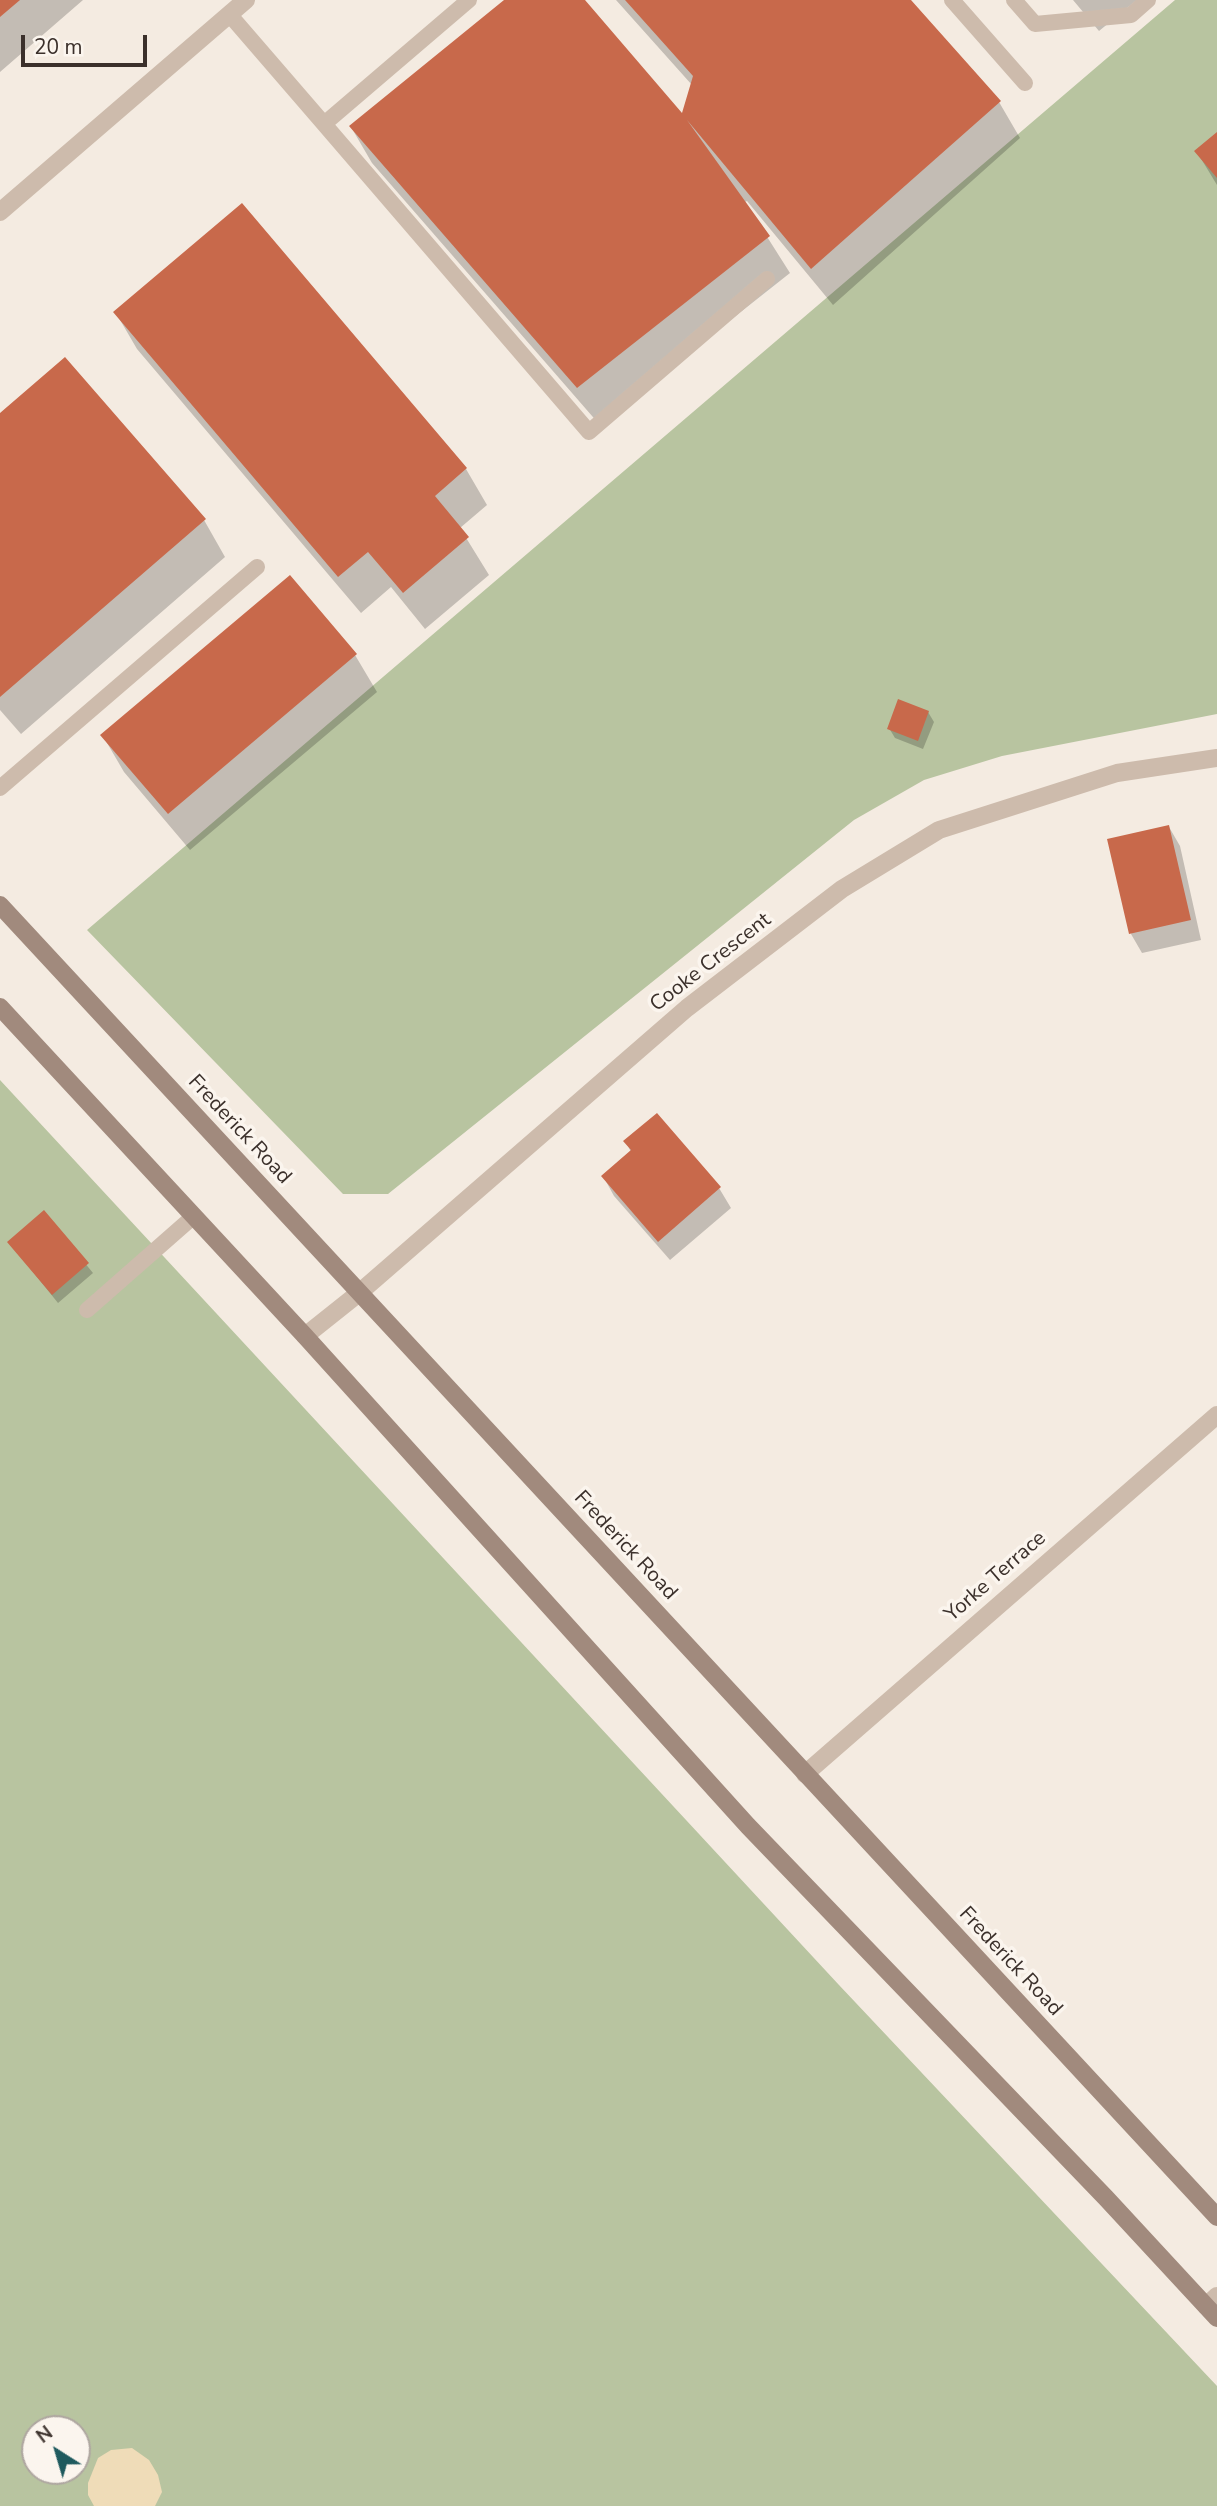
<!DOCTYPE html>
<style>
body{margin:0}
#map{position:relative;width:1217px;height:2506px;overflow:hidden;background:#f4ebe1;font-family:"Nunito Sans",sans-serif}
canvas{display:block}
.north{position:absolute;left:21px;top:2415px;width:70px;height:70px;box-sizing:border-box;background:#fbf5ee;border:2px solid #aea6a0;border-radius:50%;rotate:323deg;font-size:19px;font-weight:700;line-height:28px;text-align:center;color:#3b302b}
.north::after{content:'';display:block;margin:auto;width:24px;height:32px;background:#1f5a5e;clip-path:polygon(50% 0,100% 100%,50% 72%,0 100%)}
.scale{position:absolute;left:21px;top:35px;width:126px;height:32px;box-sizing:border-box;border:4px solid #3b302b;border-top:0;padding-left:9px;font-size:21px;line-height:24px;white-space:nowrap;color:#3b302b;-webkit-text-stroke:5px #fbf5ee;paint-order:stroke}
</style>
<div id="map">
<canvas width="1217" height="2506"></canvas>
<div class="north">N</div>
<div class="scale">20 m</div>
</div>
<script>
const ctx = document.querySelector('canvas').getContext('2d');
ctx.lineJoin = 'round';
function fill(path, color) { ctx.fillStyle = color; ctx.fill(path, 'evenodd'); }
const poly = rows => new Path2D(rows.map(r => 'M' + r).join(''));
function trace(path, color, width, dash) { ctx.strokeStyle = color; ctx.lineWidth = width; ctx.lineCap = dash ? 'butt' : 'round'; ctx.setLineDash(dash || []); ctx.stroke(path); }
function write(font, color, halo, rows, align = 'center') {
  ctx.font = font + ' "Nunito Sans",sans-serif'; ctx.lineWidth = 7; ctx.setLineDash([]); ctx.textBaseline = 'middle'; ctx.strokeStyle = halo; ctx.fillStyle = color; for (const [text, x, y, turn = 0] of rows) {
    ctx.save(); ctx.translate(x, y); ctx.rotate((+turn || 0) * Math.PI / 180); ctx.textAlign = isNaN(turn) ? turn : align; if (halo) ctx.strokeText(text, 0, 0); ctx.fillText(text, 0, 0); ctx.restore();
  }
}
fill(poly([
 [1175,0,1217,0,1217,714,1002,756,924,780,854,820,388,1194,343,1194,87,930],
 [0,1080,839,1985,1217,2386,1217,2506,0,2506],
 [35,2429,77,2429,77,2471,35,2471]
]), '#b8c4a0');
fill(poly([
 [132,2448,149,2460,158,2475,162,2492,155,2506,94,2506,88,2495,88,2483,98,2458,111,2450]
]), '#efdcb8');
fill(poly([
 [0,0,83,0,0,72],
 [507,0,583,0,682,117,692,85,616,0,908,0,999,102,1020,138,833,305,747,201,745,202,790,273,599,424,372,163,351,127],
 [1073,0,1137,0,1099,31],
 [1217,135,1217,185,1197,152],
 [116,313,466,469,487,505,460,528,489,575,425,629,391,587,361,613,137,349],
 [0,415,204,520,225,557,21,734,0,710],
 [290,577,355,655,377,692,190,850,124,772,103,736],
 [928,712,934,722,923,749,895,738,889,728],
 [1169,827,1180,846,1201,940,1142,953,1131,934],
 [626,1142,719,1188,731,1208,670,1260,614,1196,603,1176,631,1152],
 [44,1213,93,1273,58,1303,9,1242]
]), '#0003');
fill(poly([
 [0,0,20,0,0,17],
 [504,0,585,0,682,113,693,76,625,0,911,0,1001,101,811,269,687,120,770,236,577,388,349,126],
 [1217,132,1217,178,1194,151],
 [242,203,467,468,435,496,469,537,403,593,368,552,338,577,113,312],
 [65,357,206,519,0,697,0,413],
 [290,575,357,654,168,814,100,735],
 [898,699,929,711,918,741,887,729],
 [1169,825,1191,920,1129,934,1107,839],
 [657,1113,721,1187,658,1242,601,1176,631,1150,623,1141],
 [44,1210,89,1263,52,1295,7,1242]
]), '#c8694b');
trace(poly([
 [952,0,1025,83],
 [1014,0,1035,24,1131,15,1148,0],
 [229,14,324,124,469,0],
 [324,124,589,432,767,279],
 [0,788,257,567],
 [87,1310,194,1216]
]), '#cdbbac', 16);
trace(poly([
 [0,212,246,0],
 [305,1336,359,1293,687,1008,842,889,939,830,1117,773,1217,758],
 [805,1774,1217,1415],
 [1206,2306,1217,2296]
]), '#cdbbac', 18);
trace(poly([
 [0,905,1217,2217],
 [0,1007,305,1336,748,1826,1106,2198,1217,2318]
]), '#a18a7d', 18);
write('21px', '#3b302b', '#fbf5ee', [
 ["Cooke Crescent",711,963,-38],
 ["Frederick Road",239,1130,47],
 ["Frederick Road",625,1546,47],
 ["Yorke Terrace",996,1577,-41],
 ["Frederick Road",1010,1962,47]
]);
</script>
